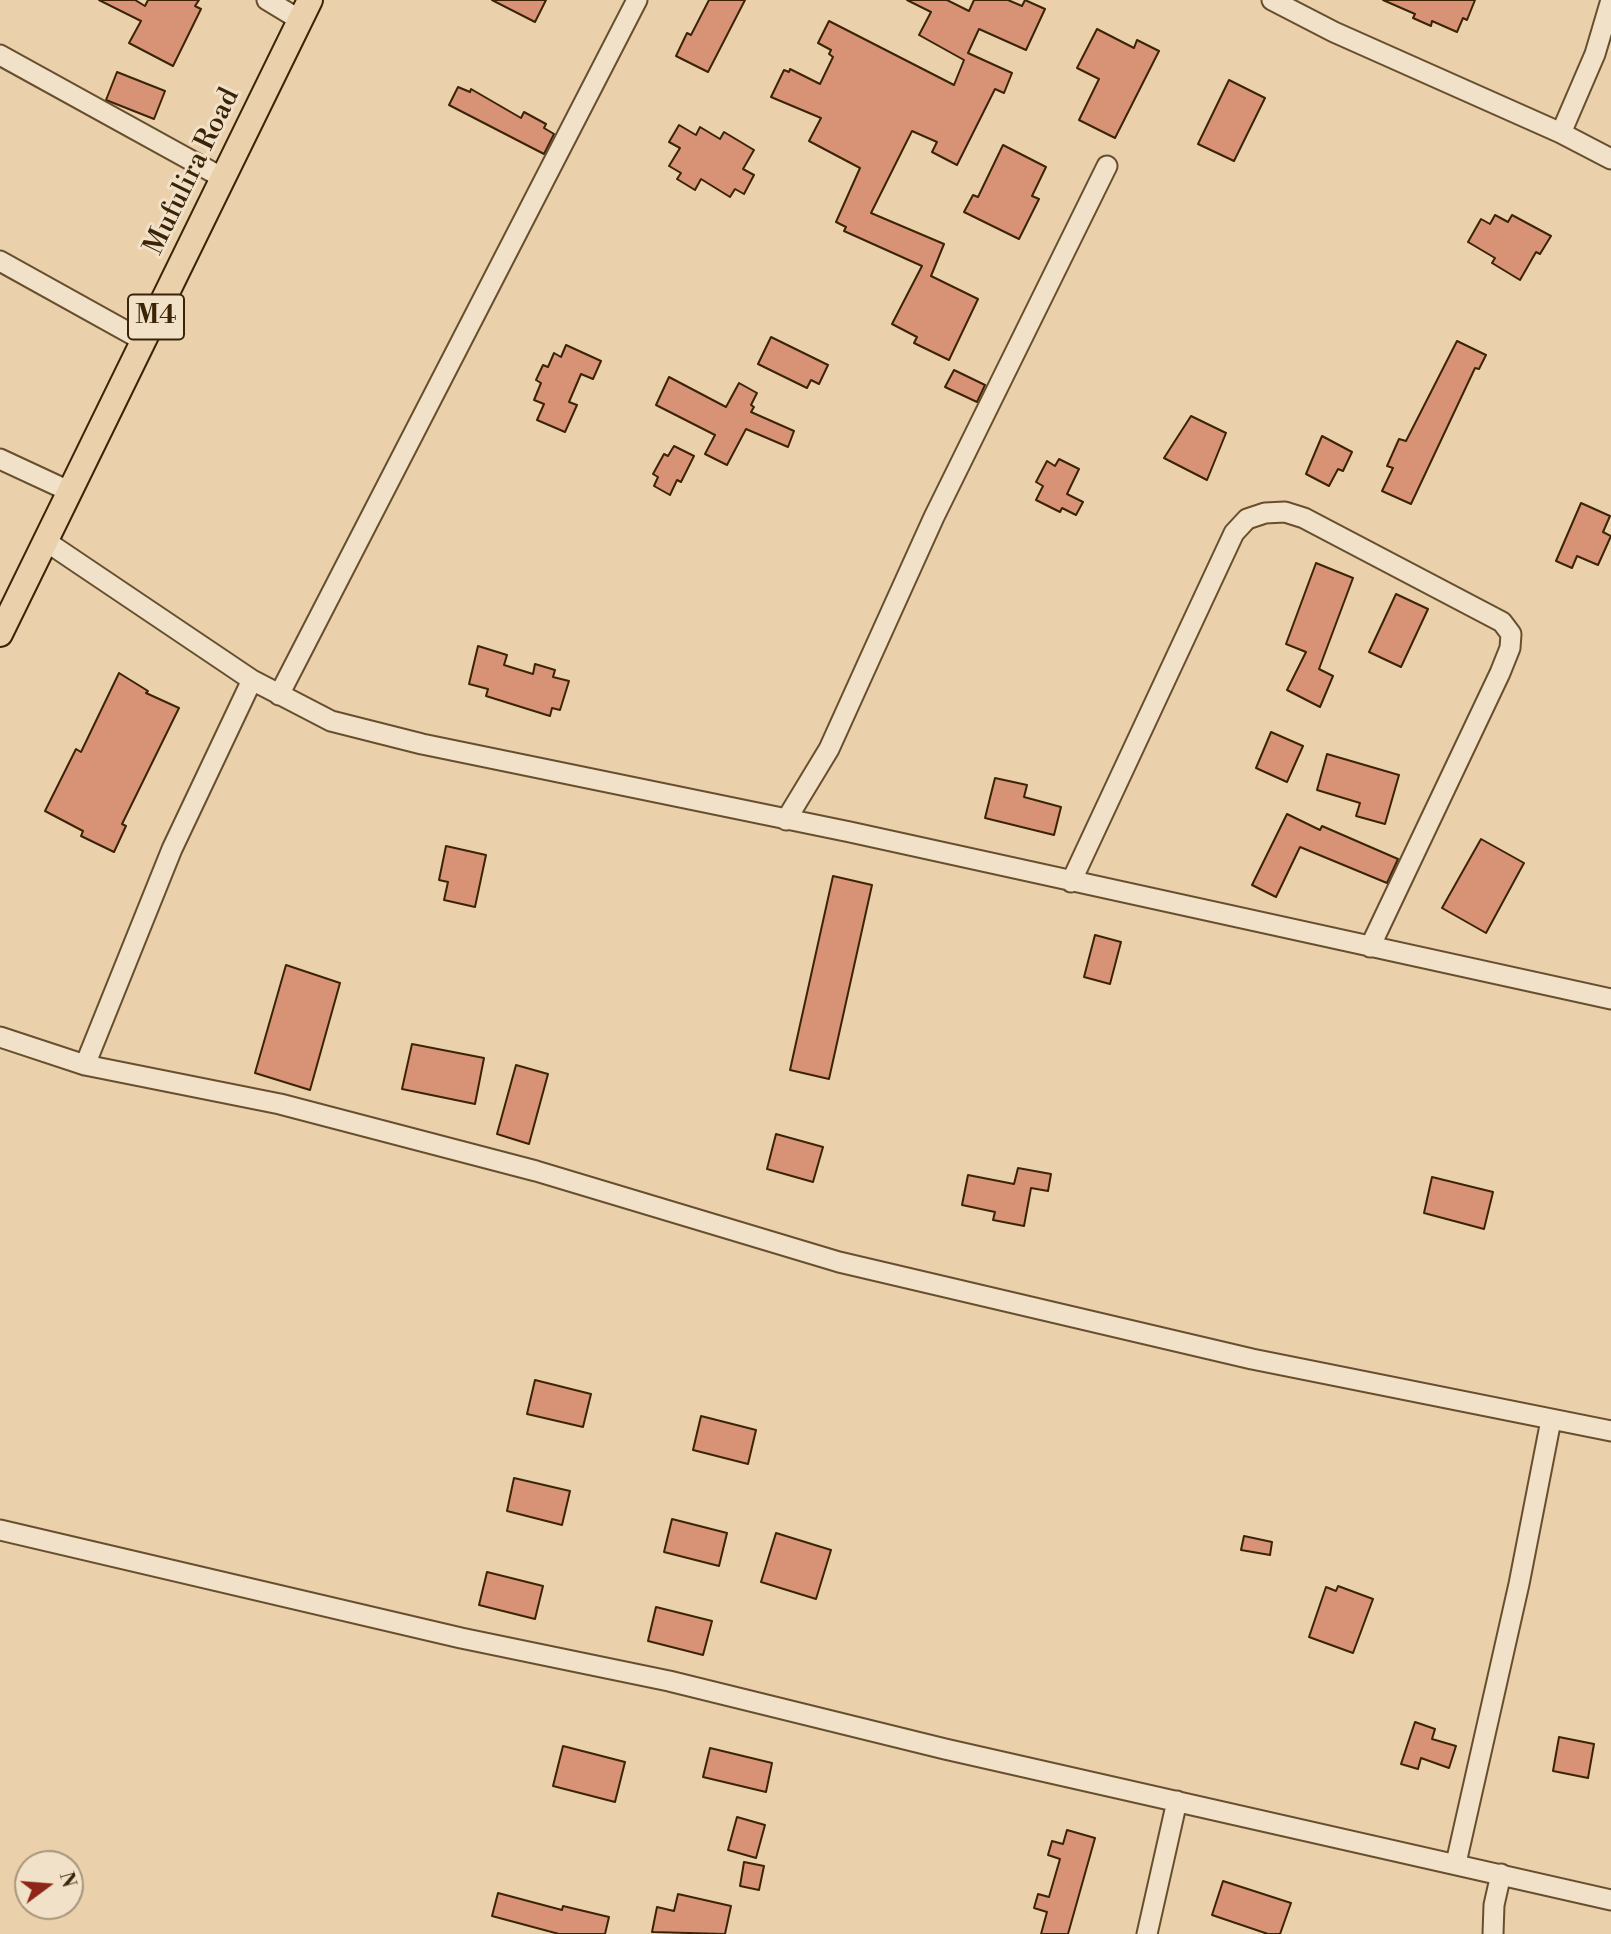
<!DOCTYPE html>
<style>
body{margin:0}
#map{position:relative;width:1611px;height:1934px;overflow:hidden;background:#ead1ab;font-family:"Libre Bodoni",serif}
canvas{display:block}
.north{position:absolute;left:14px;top:1850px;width:70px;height:70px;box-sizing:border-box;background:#f1e1c8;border:2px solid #a8957a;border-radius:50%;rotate:74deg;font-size:19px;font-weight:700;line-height:28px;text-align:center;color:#3b2405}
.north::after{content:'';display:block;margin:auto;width:24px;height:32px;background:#8f2418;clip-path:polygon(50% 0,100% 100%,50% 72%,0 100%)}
</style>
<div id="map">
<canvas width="1611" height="1934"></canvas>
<div class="north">N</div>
</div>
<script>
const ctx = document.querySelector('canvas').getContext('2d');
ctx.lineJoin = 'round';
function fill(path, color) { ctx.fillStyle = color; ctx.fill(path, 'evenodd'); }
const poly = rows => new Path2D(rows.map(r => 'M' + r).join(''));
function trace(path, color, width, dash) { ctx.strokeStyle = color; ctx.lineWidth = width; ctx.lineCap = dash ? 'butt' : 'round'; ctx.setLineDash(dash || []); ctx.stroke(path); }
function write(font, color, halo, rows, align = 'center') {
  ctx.font = font + ' "Libre Bodoni",serif'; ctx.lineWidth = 6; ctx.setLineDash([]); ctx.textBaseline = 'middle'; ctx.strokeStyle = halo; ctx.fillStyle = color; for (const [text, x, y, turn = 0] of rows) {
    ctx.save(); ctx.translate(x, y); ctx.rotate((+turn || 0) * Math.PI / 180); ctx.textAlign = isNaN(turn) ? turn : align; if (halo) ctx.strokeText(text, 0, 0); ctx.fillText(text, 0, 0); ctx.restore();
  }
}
const building = poly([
 [99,0,135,0,145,6,148,0,199,0,195,6,201,9,173,66,129,43,141,21,99,0],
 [492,0,546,0,535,22,492,0],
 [709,0,745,0,708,72,676,56,687,33,691,35,709,0],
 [907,0,947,0,969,11,974,0,1008,0,1022,6,1025,0,1045,9,1026,50,979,29,968,53,1012,73,1004,93,995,89,957,165,932,152,937,142,912,131,871,213,944,244,931,276,978,299,949,360,914,343,917,337,892,324,922,266,844,231,846,227,836,222,860,168,809,141,821,118,771,97,784,70,789,72,790,69,820,84,833,57,829,54,831,50,818,43,829,21,954,85,964,60,919,35,931,12,907,0],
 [1383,0,1475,0,1467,20,1463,18,1457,32,1432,21,1431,26,1413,18,1415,14,1383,0],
 [1097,29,1134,48,1137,40,1159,51,1115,138,1079,120,1099,79,1077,68,1097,29],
 [117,72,165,91,154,119,106,100,117,72],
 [1229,80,1265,98,1234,161,1198,144,1229,80],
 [458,87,470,92,471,89,521,118,524,112,546,124,544,128,554,134,544,154,449,105,458,87],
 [679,125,696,135,700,127,720,139,724,132,754,150,743,169,754,175,744,194,735,189,730,197,701,179,695,190,677,179,681,173,669,166,680,148,669,142,679,125],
 [1003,145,1046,167,1032,196,1039,199,1019,239,964,212,973,195,978,197,1003,145],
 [1495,215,1508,222,1512,215,1551,236,1540,254,1536,252,1520,280,1492,263,1495,258,1468,242,1481,219,1490,224,1495,215],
 [771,337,828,365,819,384,811,380,807,388,758,364,771,337],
 [1457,341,1486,355,1479,369,1475,368,1411,504,1382,491,1393,468,1387,466,1399,439,1406,441,1457,341],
 [566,345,601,361,593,379,581,374,569,402,577,405,565,432,537,420,544,404,534,400,541,383,536,380,543,365,548,367,554,353,561,357,566,345],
 [954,370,985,385,977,402,945,387,954,370],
 [669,377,726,407,739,383,757,393,751,405,754,407,751,412,794,431,788,447,746,429,727,465,705,454,715,435,656,405,669,377],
 [1191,416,1226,433,1207,480,1164,458,1191,416],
 [1322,436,1352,452,1343,471,1338,469,1329,486,1306,474,1322,436],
 [674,446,694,456,681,482,677,480,670,495,654,486,658,477,653,474,664,454,668,456,674,446],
 [1059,459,1079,469,1067,494,1083,502,1076,515,1062,508,1060,512,1036,500,1043,486,1036,482,1047,461,1055,466,1059,459],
 [1581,503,1610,516,1603,532,1611,536,1598,565,1577,556,1572,568,1556,561,1581,503],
 [1316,563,1353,578,1319,669,1333,676,1320,707,1287,690,1306,652,1286,644,1316,563],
 [1396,594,1428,609,1401,667,1369,652,1396,594],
 [478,646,507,655,504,665,533,674,535,664,555,670,553,677,569,681,560,710,552,708,550,716,486,696,488,689,469,684,478,646],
 [119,673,148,691,146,693,179,708,122,824,126,826,114,852,81,836,83,831,45,811,76,749,81,752,119,673],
 [1271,732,1303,746,1287,782,1256,768,1271,732],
 [1327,754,1399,775,1385,824,1356,816,1360,803,1317,790,1327,754],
 [995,778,1027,785,1024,797,1061,807,1054,835,985,818,995,778],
 [1287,814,1320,830,1322,826,1398,859,1387,883,1300,847,1276,897,1252,885,1287,814],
 [1481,839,1524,863,1486,933,1442,908,1481,839],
 [446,846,486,855,475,907,444,900,448,882,439,880,446,846],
 [833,876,872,885,829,1079,790,1070,833,876],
 [1095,935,1121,942,1110,984,1084,977,1095,935],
 [286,965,340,983,310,1090,255,1073,286,965],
 [412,1044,484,1058,475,1104,402,1089,412,1044],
 [516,1065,548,1074,529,1144,497,1134,516,1065],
 [776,1134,823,1147,813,1182,767,1169,776,1134],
 [1018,1168,1051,1174,1048,1191,1031,1188,1024,1226,993,1220,995,1212,962,1205,968,1175,1014,1184,1018,1168],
 [1432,1177,1493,1192,1484,1229,1424,1213,1432,1177],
 [535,1380,591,1394,583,1427,527,1414,535,1380],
 [701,1416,756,1430,748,1464,693,1450,701,1416],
 [514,1478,570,1491,562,1525,507,1511,514,1478],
 [672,1519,727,1533,719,1566,664,1552,672,1519],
 [776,1533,831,1550,816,1599,761,1582,776,1533],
 [1244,1536,1272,1542,1270,1555,1241,1550,1244,1536],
 [487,1572,543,1586,535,1619,479,1605,487,1572],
 [1338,1586,1373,1599,1353,1653,1309,1637,1326,1587,1336,1591,1338,1586],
 [656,1607,712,1621,703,1655,648,1641,656,1607],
 [1415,1722,1435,1729,1432,1739,1456,1746,1449,1768,1421,1758,1418,1769,1401,1764,1415,1722],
 [1559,1737,1594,1744,1588,1778,1553,1771,1559,1737],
 [563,1746,625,1762,615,1802,553,1786,563,1746],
 [710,1748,772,1763,766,1792,703,1777,710,1748],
 [737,1817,765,1825,756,1858,728,1850,737,1817],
 [1067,1830,1095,1838,1068,1934,1041,1934,1047,1912,1034,1908,1038,1894,1049,1897,1060,1859,1048,1855,1052,1841,1063,1844,1067,1830],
 [744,1862,764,1866,759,1890,740,1886,744,1862],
 [1223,1881,1291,1903,1280,1934,1268,1934,1212,1915,1223,1881],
 [498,1893,562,1910,563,1906,609,1917,605,1934,559,1934,492,1916,498,1893],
 [678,1894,731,1906,725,1934,652,1932,657,1907,674,1911,678,1894]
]);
fill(building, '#d89377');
trace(building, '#3b2405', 2);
const minor = poly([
 [267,0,300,20],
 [1272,0,1334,32,1561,133,1611,159],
 [0,55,223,178],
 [1561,133,1595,54,1611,0],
 [0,261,144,341],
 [0,459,71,492],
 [47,542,252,680,331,721,422,744,850,832,1611,999],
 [279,695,637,0],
 [786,820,829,749,934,517,1107,166],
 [1071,882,1234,533,1247,519,1265,513,1285,512,1304,518,1502,622,1511,634,1510,648,1500,673,1370,947],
 [0,1037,85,1065,280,1104,536,1171,839,1262,1252,1359,1611,1431],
 [85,1065,172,849,252,680],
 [0,1530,461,1638,669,1681,945,1749,1611,1900],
 [1456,1863,1519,1584,1551,1420],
 [1147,1934,1177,1801],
 [1493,1934,1494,1905,1501,1874]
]);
const major = poly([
 [0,634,310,0]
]);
trace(minor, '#674f2e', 23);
trace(major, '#3b2405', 28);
trace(minor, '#f1e1c8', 19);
trace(major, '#ead1ab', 24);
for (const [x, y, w] of [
 [156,317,56]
]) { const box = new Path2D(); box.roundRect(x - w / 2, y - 22.5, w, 45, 5); ctx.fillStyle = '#f1e1c8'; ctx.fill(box); trace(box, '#3b2405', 2); }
write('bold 26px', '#3b2405', null, [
 ["M4",156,317]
]);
write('28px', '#3b2405', '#f1e1c8', [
 ["Mufulira Road",193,172,-64]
]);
</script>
